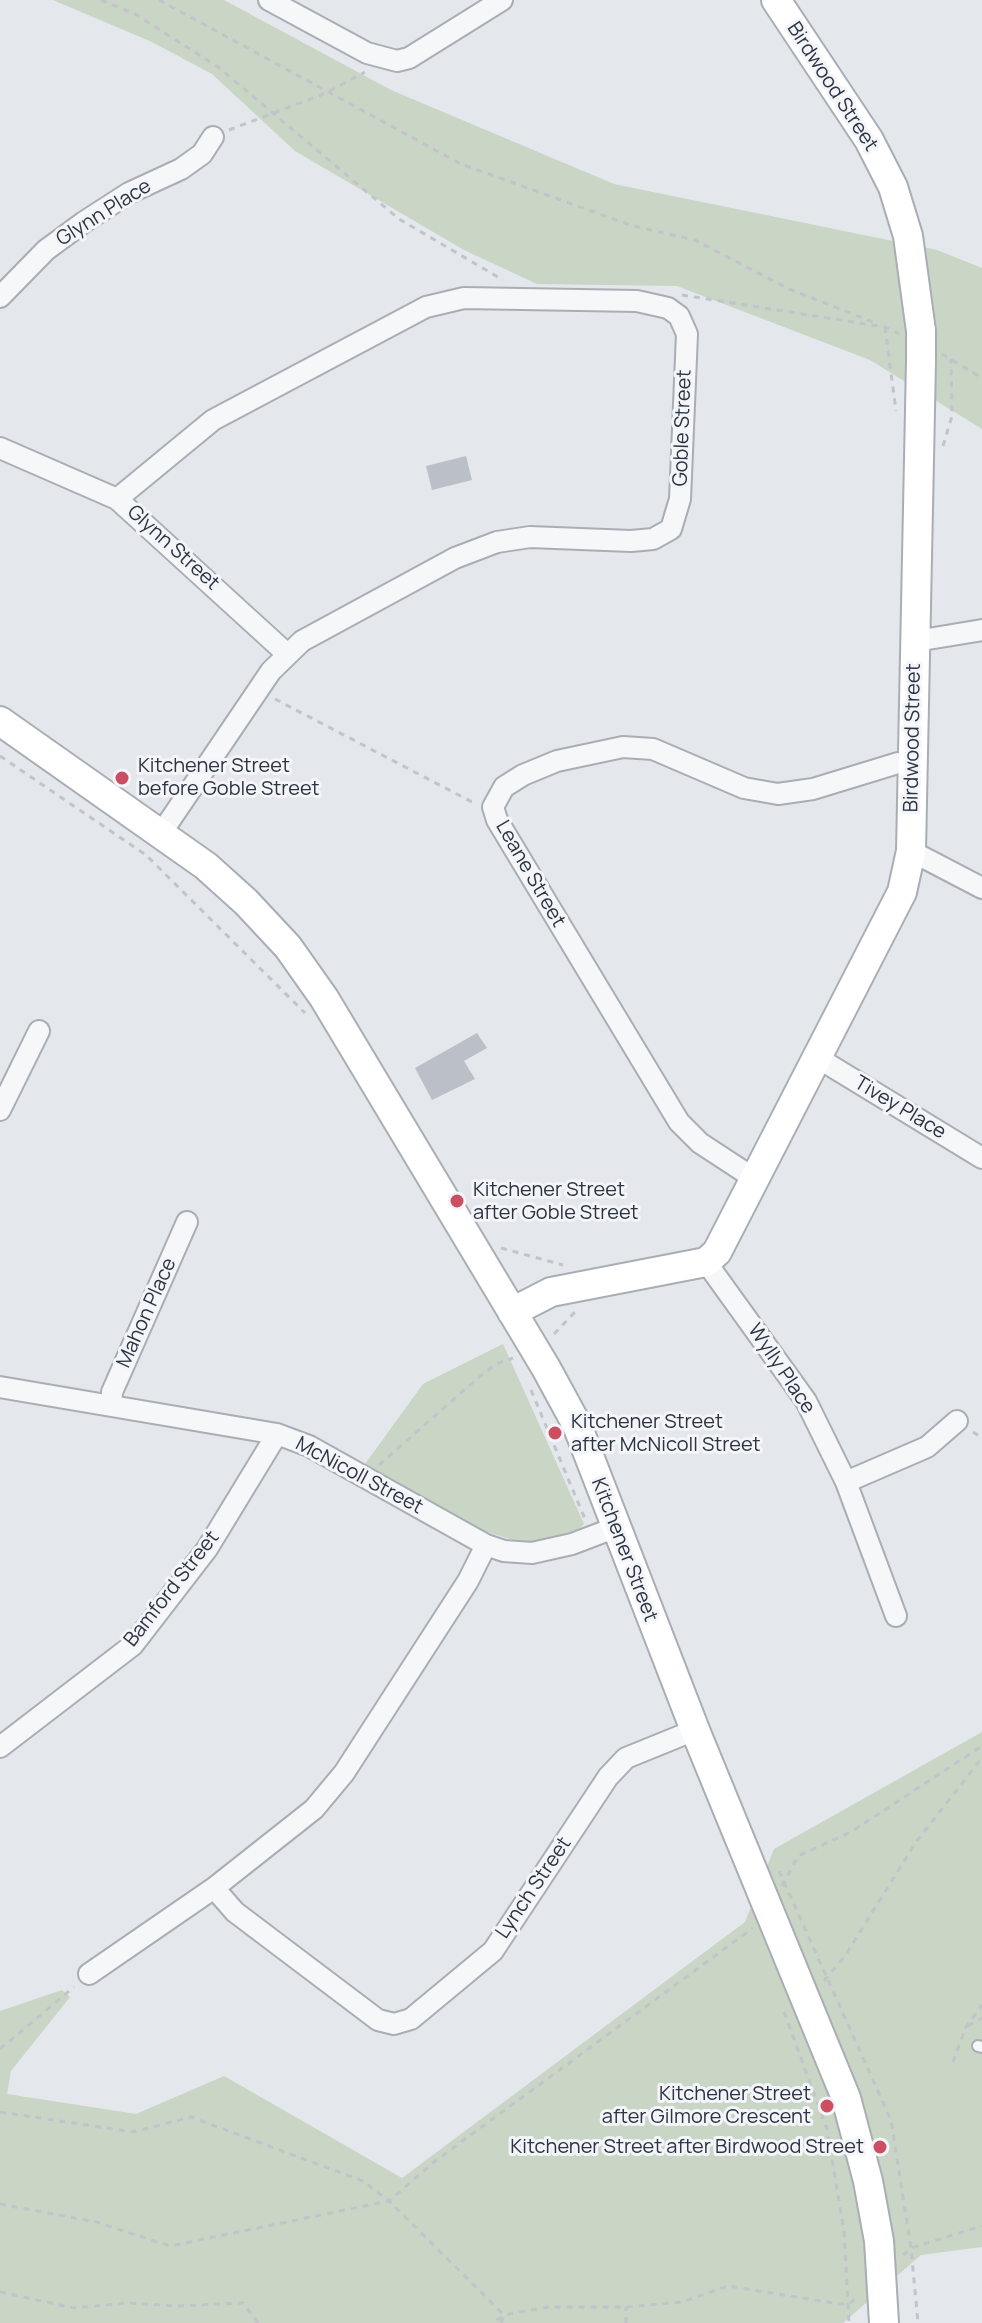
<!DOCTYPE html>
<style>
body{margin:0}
canvas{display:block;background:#e4e7eb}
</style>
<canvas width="982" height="2323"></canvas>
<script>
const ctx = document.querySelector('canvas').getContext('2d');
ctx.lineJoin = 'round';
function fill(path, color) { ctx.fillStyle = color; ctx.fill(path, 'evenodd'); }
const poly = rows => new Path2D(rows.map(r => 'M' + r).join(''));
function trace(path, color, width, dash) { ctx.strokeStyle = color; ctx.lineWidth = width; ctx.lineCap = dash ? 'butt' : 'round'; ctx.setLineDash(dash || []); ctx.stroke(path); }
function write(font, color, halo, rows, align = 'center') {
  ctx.font = font + ' Manrope,sans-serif'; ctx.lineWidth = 6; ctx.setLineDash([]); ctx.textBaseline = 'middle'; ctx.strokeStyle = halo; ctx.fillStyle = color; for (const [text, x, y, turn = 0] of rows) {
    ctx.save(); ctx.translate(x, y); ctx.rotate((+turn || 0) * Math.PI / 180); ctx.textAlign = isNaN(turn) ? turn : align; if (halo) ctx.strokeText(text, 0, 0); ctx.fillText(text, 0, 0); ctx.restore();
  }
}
fill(poly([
 [53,0,224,0,391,90,614,184,937,250,982,268,982,429,870,360,677,286,537,284,464,250,295,151,212,74,152,42],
 [503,1344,584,1524,579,1529,542,1541,520,1542,483,1531,365,1464,423,1384],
 [982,1732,982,2247,921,2255,843,2323,0,2323,0,2011,62,1990,70,1997,11,2071,7,2094,136,2114,224,2076,402,2178,745,1922,774,1849]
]), '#c9d5c5');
fill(poly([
 [466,456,472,480,432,490,426,466],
 [477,1033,487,1048,464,1061,475,1079,432,1100,415,1068]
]), '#bbc0c8');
const lane = poly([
 [978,2046,982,2047]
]);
const street = poly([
 [269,0,367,53,397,61,409,58,502,0],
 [0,297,46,250,84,222,129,193,181,169,202,154,213,137],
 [0,448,117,499,286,653],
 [117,499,213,420,426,307,464,298,637,301,668,308,679,316,687,334,680,499,671,529,653,539,631,541,530,537,497,542,455,558,302,641,271,671,162,832],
 [916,641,982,630],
 [911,851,982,888],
 [818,1058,982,1158],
 [0,1110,39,1031],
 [755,1179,700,1143,679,1122,497,820,493,807,504,787,523,775,557,761,623,747,653,749,744,788,778,794,813,789,898,763,913,764],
 [706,1262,806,1401,846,1482,896,1616],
 [0,1387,277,1434,309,1446,486,1545,504,1551,532,1553,572,1544,614,1528],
 [111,1405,112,1392,187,1222],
 [846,1482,927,1447,957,1421],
 [0,1747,133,1645,207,1549,277,1434],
 [214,1888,235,1912,378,2020,394,2024,411,2019,493,1951,608,1777,626,1758,695,1730],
 [89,1974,214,1888,314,1809,344,1773,468,1581,486,1545]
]);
const secondary = poly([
 [776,0,869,140,893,187,908,236,921,331],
 [0,721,206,866,246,902,288,947,324,998,546,1368,577,1425,695,1730,846,2098,868,2181,879,2241,884,2323],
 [512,1312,551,1292,706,1262,717,1252,902,892,911,851,921,361]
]);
trace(lane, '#a9aeb5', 14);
trace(street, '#a9aeb5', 24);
trace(secondary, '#a9aeb5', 32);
trace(poly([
 [101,0,135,14,218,67,399,219,503,280],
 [159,0,461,164,633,226,695,240,789,289,878,324],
 [229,130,326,93,365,72],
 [682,295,885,327,899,334],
 [885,327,896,411],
 [942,354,982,378],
 [943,446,952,416,951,359],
 [275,699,474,803],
 [0,756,146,855,305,1013],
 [501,1248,563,1265],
 [554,1334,576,1311],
 [531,1390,585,1519],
 [973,1432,982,1438],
 [379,1465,478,1378,496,1364,513,1358],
 [779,1871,891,2120,911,2248,918,2323],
 [782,1886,798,1856,851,1832,982,1746],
 [824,1981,845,1956,916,1842,982,1758],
 [784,2012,827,2129,844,2231,849,2323],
 [968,2026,982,2018],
 [0,2049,74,1987],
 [953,2062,966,2027,982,2005],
 [0,2112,133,2132,191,2117,363,2181,389,2201,434,2162,753,1928],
 [0,2204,96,2222,170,2246,389,2201,504,2315,493,2323],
 [903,2255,911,2248,982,2226],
 [0,2292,74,2308,128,2303,178,2306,243,2303,258,2323],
 [501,2323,504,2315,548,2307,626,2307,682,2302,728,2286,840,2304,849,2304,859,2295],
 [626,2323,626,2307]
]), '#c1c4ca', 3, [6, 6]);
trace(lane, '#f6f7f9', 10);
trace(street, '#f6f7f9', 20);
trace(secondary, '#fff', 28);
const secondaryBridge = poly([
 [921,361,921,331]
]);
trace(secondaryBridge, '#a9aeb5', 32, []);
trace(secondaryBridge, '#fff', 28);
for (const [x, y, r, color] of [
 [122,778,8,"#cb4e62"],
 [457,1201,8,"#cb4e62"],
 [555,1433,8,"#cb4e62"],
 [827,2106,8,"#cb4e62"],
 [880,2147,8,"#cb4e62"]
]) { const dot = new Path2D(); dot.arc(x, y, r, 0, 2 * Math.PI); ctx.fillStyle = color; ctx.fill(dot); trace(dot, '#f3f5f8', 3); }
write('20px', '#2c3443', '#f3f5f8', [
 ["Birdwood Street",832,87,57],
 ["Glynn Place",104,213,-32],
 ["Goble Street",683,428,-88],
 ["Glynn Street",173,548,42],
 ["Birdwood Street",913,738,-89],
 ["Leane Street",530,874,60],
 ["Tivey Place",900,1108,31],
 ["Mahon Place",147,1313,-66],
 ["Wylly Place",781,1369,56],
 ["McNicoll Street",359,1476,28],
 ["Kitchener Street",624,1550,69],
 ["Bamford Street",172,1589,-52],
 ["Lynch Street",534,1888,-56]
]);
write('20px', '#2c3443', '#f3f5f8', [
 ["Kitchener Street",138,766],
 ["before Goble Street",138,789],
 ["Kitchener Street",473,1190],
 ["after Goble Street",473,1213],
 ["Kitchener Street",571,1422],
 ["after McNicoll Street",571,1445],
 ["Kitchener Street",811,2094,"right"],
 ["after Gilmore Crescent",811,2117,"right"],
 ["Kitchener Street after Birdwood Street",864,2147,"right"]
], 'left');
</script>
